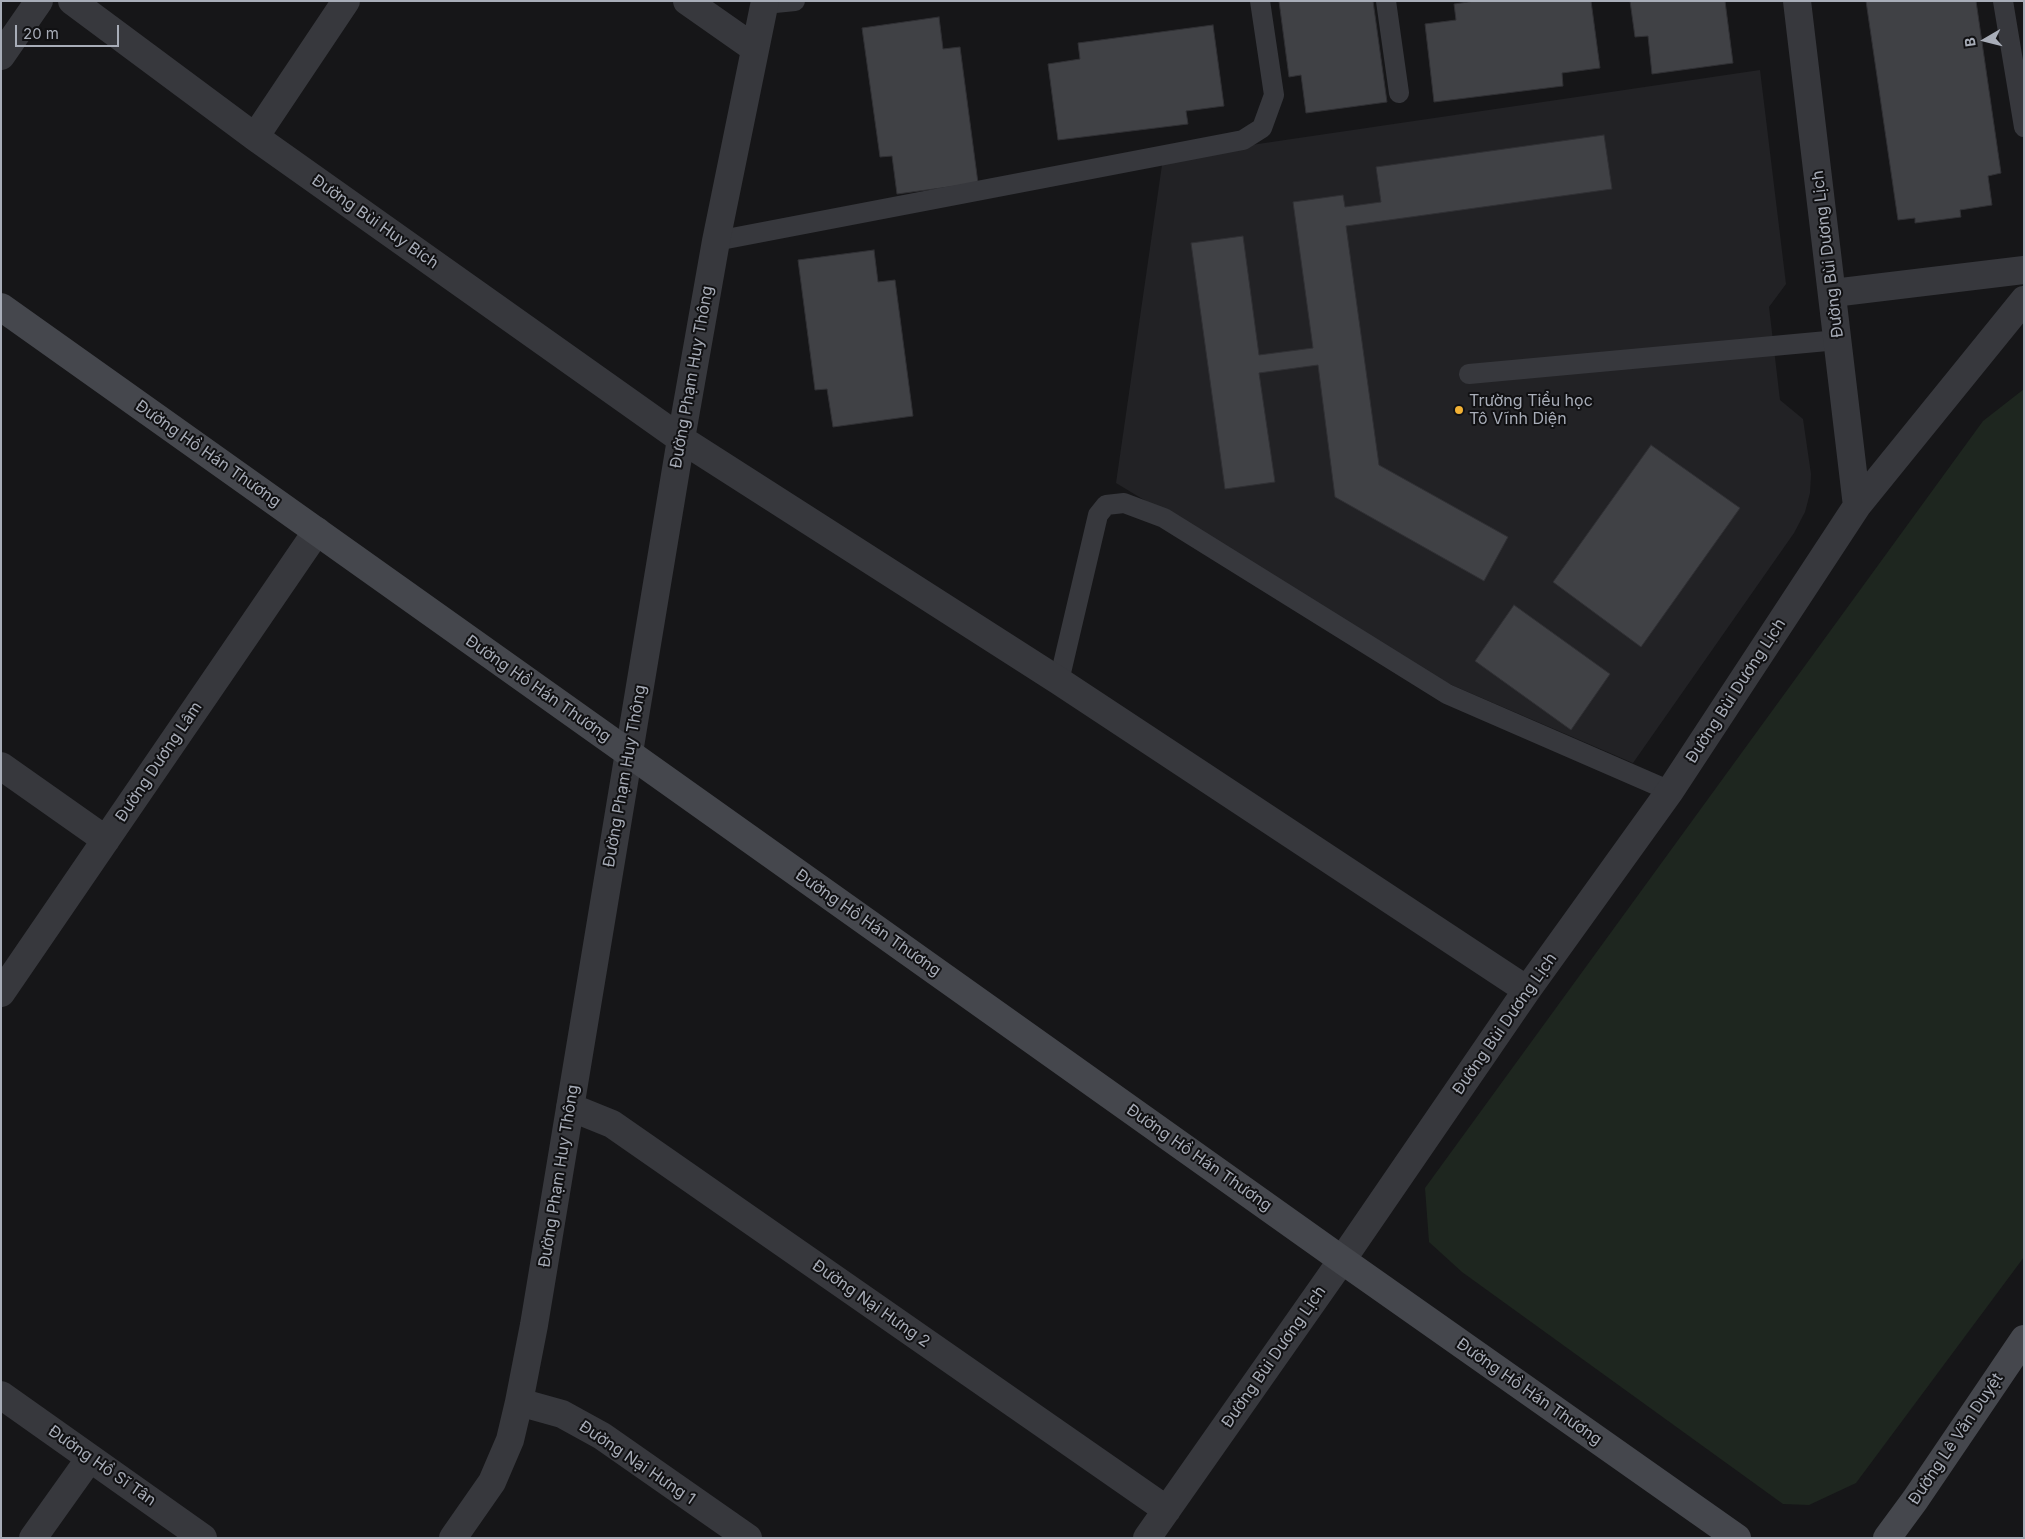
<!DOCTYPE html>
<meta charset="utf-8">
<style>
body{margin:0}
#map{position:relative;width:2025px;height:1539px;overflow:hidden;background:#161618;font-family:Inter,sans-serif}
canvas{display:block}
.frame{position:absolute;inset:0;border:2px solid #a8adb8;pointer-events:none}
.north{position:absolute;left:1960px;top:15px;width:50px;height:50px;-webkit-text-stroke:4px #111113;paint-order:stroke;rotate:262deg;font-size:14px;font-weight:700;line-height:20px;text-align:center;color:#a8adb8}
.north::after{content:'';display:block;margin:auto;width:18px;height:22px;background:#a8adb8;clip-path:polygon(50% 0,100% 100%,50% 72%,0 100%)}
.scale{position:absolute;left:15px;top:25px;width:104px;height:22px;box-sizing:border-box;border:2px solid #a8adb8;border-top:0;padding-left:6px;font-size:15px;line-height:18px;white-space:nowrap;color:#a8adb8;-webkit-text-stroke:4px #111113;paint-order:stroke}
</style>
<div id="map">
<canvas width="2025" height="1539"></canvas>
<div class="frame"></div>
<div class="north">B</div>
<div class="scale">20 m</div>
</div>
<script>
const ctx = document.querySelector('canvas').getContext('2d');
ctx.lineJoin = 'round';
function fill(path, color) { ctx.fillStyle = color; ctx.fill(path, 'evenodd'); }
const poly = rows => new Path2D(rows.map(r => 'M' + r).join(''));
function trace(path, color, width, dash) { ctx.strokeStyle = color; ctx.lineWidth = width; ctx.lineCap = dash ? 'butt' : 'round'; ctx.setLineDash(dash || []); ctx.stroke(path); }
function write(font, color, halo, rows, align = 'center') {
  ctx.font = font + ' Inter,sans-serif'; ctx.lineWidth = 4; ctx.setLineDash([]); ctx.textBaseline = 'middle'; ctx.strokeStyle = halo; ctx.fillStyle = color; for (const [text, x, y, turn = 0] of rows) {
    ctx.save(); ctx.translate(x, y); ctx.rotate((+turn || 0) * Math.PI / 180); ctx.textAlign = isNaN(turn) ? turn : align; if (halo) ctx.strokeText(text, 0, 0); ctx.fillText(text, 0, 0); ctx.restore();
  }
}
fill(poly([
 [1760,70,1786,284,1769,307,1780,400,1803,419,1811,474,1810,493,1805,512,1794,533,1633,763,1447,683,1116,483,1163,158]
]), '#222225');
fill(poly([
 [2024,389,2024,1257,1856,1483,1809,1505,1783,1504,1462,1272,1429,1242,1425,1188,1983,421]
]), '#1e261f');
const building = poly([
 [1279,1,1373,1,1387,102,1306,113,1301,75,1289,77,1279,1],
 [1475,1,1591,1,1600,68,1562,73,1563,86,1434,102,1425,24,1456,20,1454,4,1475,1],
 [1630,1,1725,1,1733,63,1652,74,1648,36,1635,37,1630,1],
 [1866,1,1976,1,2001,173,1988,176,1992,205,1960,210,1961,217,1915,223,1915,218,1898,220,1866,1],
 [939,17,943,49,960,47,978,183,897,194,892,156,880,157,862,28,939,17],
 [1213,25,1224,106,1186,111,1188,124,1058,140,1048,64,1080,59,1078,43,1213,25],
 [1604,135,1612,189,1346,226,1379,465,1508,537,1484,581,1335,497,1318,365,1259,373,1275,482,1225,489,1191,243,1243,236,1259,355,1313,348,1293,202,1343,195,1345,207,1381,202,1376,167,1604,135],
 [874,250,878,282,895,280,913,416,833,427,827,389,815,390,798,260,874,250],
 [1651,445,1740,508,1641,647,1553,582,1651,445],
 [1514,605,1610,674,1571,730,1475,661,1514,605]
]);
fill(building, '#404145');
trace(building, '#303034', 1);
trace(poly([
 [1386,1,1399,93],
 [2003,1,2024,127],
 [765,4,795,1],
 [716,241,1243,140,1262,128,1274,95,1260,1],
 [1469,374,1838,340],
 [1059,681,1098,515,1106,505,1124,503,1164,518,1447,694,1670,791]
]), '#37383d', 20);
trace(poly([
 [72,1,255,137,681,439,1059,681,1527,990],
 [687,1,754,48],
 [1797,1,1857,506],
 [1,56,39,1],
 [255,137,346,1],
 [1833,293,2024,270],
 [1,766,106,840],
 [1,993,317,531],
 [570,1107,612,1124,1167,1510],
 [1,1395,203,1538],
 [519,1402,562,1414,602,1436,748,1538],
 [33,1538,90,1458],
 [453,1538,492,1482,510,1440,519,1402,534,1325,681,439,716,241,765,1],
 [1147,1538,1342,1260,1527,990,1670,791,1857,506,2024,300]
]), '#37383d', 28);
trace(poly([
 [1,307,1342,1260,1737,1538],
 [1887,1538,1915,1500,2024,1339]
]), '#45474d', 28);
for (const [x, y, r, color] of [
 [1459,410,5,"#f2b134"]
]) { const dot = new Path2D(); dot.arc(x, y, r, 0, 2 * Math.PI); ctx.fillStyle = color; ctx.fill(dot); trace(dot, '#111113', 2); }
write('16px', '#a8adb8', '#111113', [
 ["Đường Bùi Huy Bích",375,222,35],
 ["Đường Bùi Dương Lịch",1828,254,-97],
 ["Đường Phạm Huy Thông",692,377,-80],
 ["Đường Hồ Hán Thương",208,454,35],
 ["Đường Hồ Hán Thương",538,689,35],
 ["Đường Bùi Dương Lịch",1736,691,-57],
 ["Đường Dương Lâm",159,762,-56],
 ["Đường Phạm Huy Thông",625,776,-80],
 ["Đường Hồ Hán Thương",868,923,35],
 ["Đường Bùi Dương Lịch",1505,1024,-55],
 ["Đường Hồ Hán Thương",1199,1158,35],
 ["Đường Phạm Huy Thông",559,1176,-81],
 ["Đường Nại Hưng 2",871,1304,35],
 ["Đường Bùi Dương Lịch",1274,1357,-55],
 ["Đường Hồ Hán Thương",1529,1392,35],
 ["Đường Lê Văn Duyệt",1956,1439,-56],
 ["Đường Nại Hưng 1",637,1463,34],
 ["Đường Hồ Sĩ Tân",102,1466,35]
]);
write('16px', '#a8adb8', '#111113', [
 ["Trường Tiểu học",1469,401],
 ["Tô Vĩnh Diện",1469,419]
], 'left');
</script>
